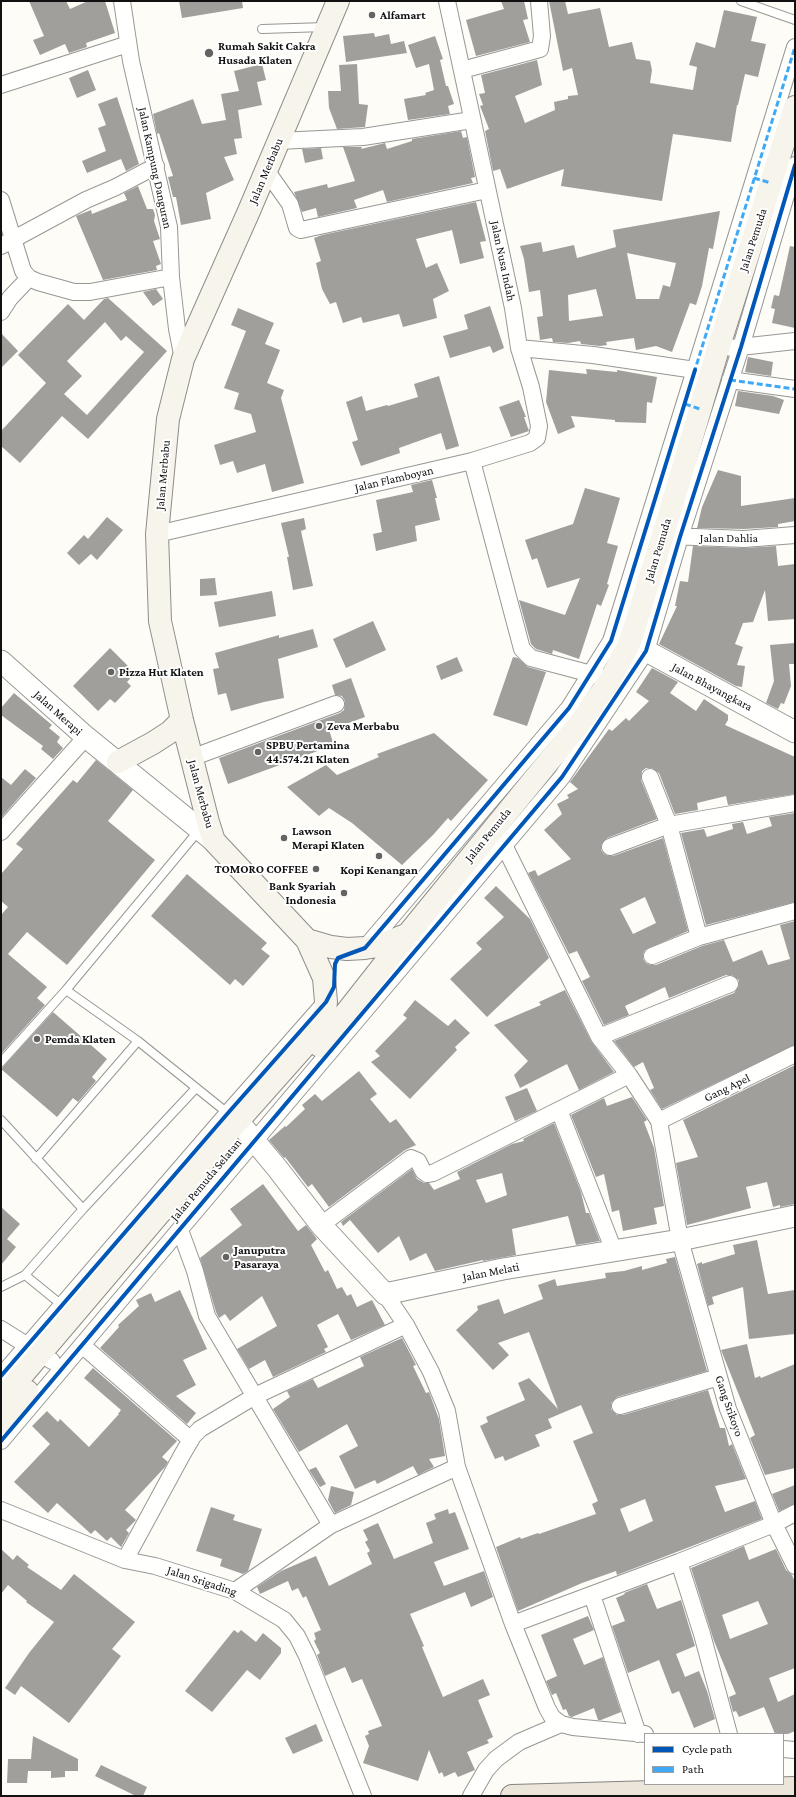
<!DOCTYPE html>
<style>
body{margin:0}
#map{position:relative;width:796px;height:1797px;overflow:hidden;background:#fdfcf7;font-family:"Crimson Pro",serif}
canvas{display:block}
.frame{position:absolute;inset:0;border:2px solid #111;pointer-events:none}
.legend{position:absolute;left:644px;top:1733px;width:140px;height:52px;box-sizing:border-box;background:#fff;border:1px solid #a0a0a0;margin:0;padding:5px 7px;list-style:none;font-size:12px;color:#111}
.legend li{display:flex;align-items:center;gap:8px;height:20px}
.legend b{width:20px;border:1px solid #a0a0a0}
</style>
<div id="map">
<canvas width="796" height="1797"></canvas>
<div class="frame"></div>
<ul class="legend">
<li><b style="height:5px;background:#0057b8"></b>Cycle path</li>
<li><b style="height:5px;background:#3fa9f5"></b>Path</li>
</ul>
</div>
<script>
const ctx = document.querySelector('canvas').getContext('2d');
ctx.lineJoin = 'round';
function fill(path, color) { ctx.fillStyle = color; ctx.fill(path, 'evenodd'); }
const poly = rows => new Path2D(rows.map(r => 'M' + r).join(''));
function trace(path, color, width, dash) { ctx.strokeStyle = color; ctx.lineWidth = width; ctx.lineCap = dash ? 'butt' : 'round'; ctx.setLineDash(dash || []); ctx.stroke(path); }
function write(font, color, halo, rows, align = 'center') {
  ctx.font = font + ' "Crimson Pro",serif'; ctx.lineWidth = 4; ctx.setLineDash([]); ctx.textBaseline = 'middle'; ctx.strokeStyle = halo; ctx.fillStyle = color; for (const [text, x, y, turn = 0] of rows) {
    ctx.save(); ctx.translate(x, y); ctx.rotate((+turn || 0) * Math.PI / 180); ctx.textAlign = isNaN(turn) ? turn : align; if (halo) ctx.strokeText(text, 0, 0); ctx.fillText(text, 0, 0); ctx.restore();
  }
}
fill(poly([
 [29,1,66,1,70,9,88,1,105,1,115,33,86,43,87,47,69,53,65,44,40,55,33,40,44,36],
 [179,1,242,1,243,8,182,18],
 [501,1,524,1,528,19,523,20,530,42,476,56,466,20,504,9],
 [549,1,565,1,568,14,600,8,609,47,632,42,636,59,650,61,652,70,650,83,693,90,697,67,689,65,696,42,715,48,724,10,757,17,751,41,766,44,758,77,745,74,738,105,737,105,731,142,673,134,662,201,561,186,564,169,507,189,500,169,493,171,485,131,489,129,480,106,483,105,479,94,485,93,481,75,537,60,542,85,515,96,525,123,555,110,554,102,568,99,568,96,578,95,572,68,563,71],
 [374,33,375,37,389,34,391,44,404,41,407,53,346,62,343,36],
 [435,36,443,59,440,60,446,86,448,86,454,104,448,106,450,114,408,120,404,99,426,95,425,93,434,90,429,64,416,68,408,45],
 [262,64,266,80,257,82,262,105,238,110,242,138,234,139,237,154,224,157,234,180,206,193,211,219,181,225,176,197,173,197,168,177,173,176,159,133,157,134,153,114,193,99,202,124,226,120,221,94,239,91,234,71],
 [357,64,359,104,368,105,365,127,337,129,329,108,328,91,341,91,339,65],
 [88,70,96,90,77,98,69,78],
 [117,97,139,164,126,171,121,159,87,173,82,161,106,151,98,128,106,125,98,104],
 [461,131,463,138,467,137,475,177,471,178,473,183,387,202,383,190,354,200,357,208,318,217,316,208,302,212,294,192,327,184,328,188,355,181,343,147,362,147,361,149,385,143,387,149,412,141,412,139],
 [321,148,323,159,305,163,302,149],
 [138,186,147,209,153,209,155,215,154,221,160,239,153,241,161,264,156,266,157,270,103,280,76,216,91,210,92,214,127,200,124,193],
 [476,202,486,241,480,242,484,258,460,264,452,230,416,239,426,268,437,263,449,291,433,299,437,318,403,327,399,314,363,323,361,317,343,323,336,302,330,304,322,289,316,263,321,261,314,238,322,235],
 [720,211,713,249,709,248,702,286,696,305,690,303,672,352,656,346,636,350,634,338,606,342,607,345,600,346,581,344,580,341,568,343,553,342,552,338,540,340,537,317,543,316,540,290,529,292,524,259,520,246,541,242,543,252,574,245,577,258,616,247,613,230],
 [627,253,676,263,670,287,663,285,659,299,636,299],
 [596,289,603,316,569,321,568,295],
 [790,246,795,247,795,328,772,323,775,309,771,308,774,295,779,296],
 [156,289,163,299,153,306,143,292],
 [108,298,167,351,88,439,62,416,20,463,1,446,1,431,46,383,18,355,68,304,84,320,104,299],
 [105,322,121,341,126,336,144,352,87,415,64,394,82,376,67,361],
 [490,306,504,348,493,353,490,346,450,358,443,336,468,329,464,315],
 [238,308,274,323,265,344,280,350,267,383,284,390,281,398,304,483,272,492,265,464,237,473,233,461,220,465,214,445,256,432,251,414,234,409,239,393,224,388,246,331,231,325],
 [1,333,18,351,1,368],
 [748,357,773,362,771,376,745,372],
 [586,369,617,372,617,370,657,377,652,403,647,402,646,423,615,422,615,420,571,416,575,427,558,434,546,402,549,370,587,374],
 [439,376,459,446,446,450,441,433,399,448,400,453,361,466,352,442,358,440,346,402,362,396,366,411,387,405,388,406,418,397,414,384],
 [738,391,773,396,784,400,779,414,735,406],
 [519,400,526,417,524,417,529,431,511,437,499,407],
 [718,470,741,476,741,506,795,498,795,521,778,524,778,527,744,529,697,528,702,507],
 [432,480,437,498,435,498,440,520,415,526,417,541,376,551,373,534,382,532,376,500,413,492,411,485],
 [585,488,620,498,607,543,618,546,607,584,609,585,601,606,597,604,579,659,553,650,552,654,536,649,531,644,519,600,565,615,580,578,547,588,537,558,532,560,525,540,573,524],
 [107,517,123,530,97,560,91,554,79,565,67,553,84,535,88,539],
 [304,518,306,529,301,531,313,586,293,590,287,557,289,557,281,523],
 [693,546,744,548,776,546,778,566,795,564,795,619,768,621,765,590,753,622,743,623,735,644,743,647,737,665,745,666,742,687,736,686,659,644,677,606,675,606,680,581,688,582],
 [215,578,217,595,200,596,200,579],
 [272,591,276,616,219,627,214,602],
 [373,621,386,650,346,668,333,639],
 [313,629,318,647,278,659,284,698,264,702,231,711,226,693,218,695,213,669,219,668,215,653,279,635,279,638],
 [795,643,795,664,789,664,791,686,784,704,781,703,778,709,766,703,774,681,770,645],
 [110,648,135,673,127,682,131,686,115,703,110,699,98,711,73,686],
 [457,657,463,671,441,680,436,666],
 [513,657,518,658,528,667,546,672,527,726,493,715],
 [652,668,678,682,670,693,696,711,704,699,728,715,728,720,725,725,795,757,795,794,728,805,726,796,697,803,698,810,675,814,659,773,652,768,646,768,642,771,641,780,657,819,607,838,601,845,601,850,604,854,608,856,613,856,663,838,688,931,645,950,643,954,643,959,646,963,650,965,656,965,702,946,724,940,733,962,762,950,768,965,790,959,780,925,795,921,795,1045,662,1109,650,1090,654,1088,643,1062,634,1067,614,1041,734,993,739,986,739,980,732,975,726,975,669,998,665,987,625,1006,629,1015,604,1025,582,981,590,977,577,951,569,954,528,873,535,870,538,876,571,859,544,830,562,814,557,804,569,798,567,795,578,789,570,782,609,729,612,731,626,718,629,721,649,701,636,692],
 [645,897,656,923,633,934,620,909],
 [351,678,365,717,329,730,334,745,228,784,219,758,340,713,344,710,345,701,342,696,335,695,332,685],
 [14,693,52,725,49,728,60,737,57,742,63,748,53,759,41,749,43,746,1,715,1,708],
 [434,733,488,780,451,821,448,818,433,835,402,865,352,823,329,808,319,816,287,787,326,765,337,775,379,757,377,754],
 [96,760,133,790,108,821,155,860,67,965,27,932,8,954,47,987,37,998,45,1005,1,1054,1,915,8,907,1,901,1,874,23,849,16,844,73,780,77,783],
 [25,769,36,778,1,818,1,777,11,785],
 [795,813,795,902,706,925,681,833,704,829,707,837,733,829,732,824,743,822,747,834,772,826,769,817],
 [187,874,267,943,261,949,270,956,243,986,235,979,230,985,151,916],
 [496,886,530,919,549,958,487,1017,450,979,482,949,476,943,504,917,484,898],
 [565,990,591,1041,614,1072,579,1090,567,1064,520,1088,514,1075,528,1061,494,1025,541,1005,539,1002],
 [415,1000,448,1026,455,1019,470,1033,455,1047,457,1050,410,1099,371,1062,380,1056,375,1051,407,1018,403,1015],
 [53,1012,107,1059,92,1077,96,1081,91,1087,78,1102,73,1098,57,1117,1,1069],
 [795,1065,795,1204,780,1207,780,1205,773,1207,767,1182,746,1187,751,1208,687,1225,676,1163,698,1157,683,1120],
 [359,1071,377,1094,370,1099,390,1123,396,1119,416,1145,405,1150,329,1207,312,1184,308,1187,285,1157,284,1158,269,1140,285,1126,286,1127,305,1109,302,1105,315,1094,322,1101],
 [527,1088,537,1111,515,1121,505,1097],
 [632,1097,647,1120,644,1122,654,1148,664,1206,654,1208,657,1224,623,1231,619,1210,612,1212,604,1174,596,1177,571,1115,604,1098,607,1106],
 [554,1123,581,1192,586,1213,589,1213,600,1241,576,1245,568,1216,512,1229,516,1255,483,1261,483,1260,435,1271,426,1253,410,1261,399,1236,378,1253,350,1220,343,1226,341,1222,412,1169,417,1179,424,1183,429,1183,434,1190,460,1179,457,1172,512,1144,524,1141,523,1139],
 [502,1173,507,1195,486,1203,476,1180],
 [263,1184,298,1231,306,1225,317,1239,311,1245,325,1272,328,1270,337,1289,342,1287,347,1296,351,1294,357,1307,372,1300,385,1325,351,1340,338,1314,317,1325,328,1347,324,1349,326,1352,273,1377,265,1360,249,1369,237,1349,277,1326,262,1296,230,1321,225,1314,219,1318,216,1312,200,1258,242,1225,230,1209],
 [1,1207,20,1224,7,1239,16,1247,1,1265],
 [757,1240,768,1294,795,1290,795,1334,749,1339,743,1287,712,1297,714,1304,708,1306,697,1264,702,1262,702,1264,735,1254,733,1245],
 [675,1257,707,1371,617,1397,611,1403,611,1409,617,1415,623,1415,708,1390,720,1428,725,1428,729,1446,732,1444,746,1479,715,1486,725,1512,755,1501,762,1519,617,1575,616,1571,582,1583,518,1611,496,1547,520,1537,521,1539,538,1533,539,1534,596,1514,592,1504,598,1501,573,1441,593,1433,581,1405,548,1419,552,1428,535,1435,540,1446,505,1461,503,1456,495,1459,480,1426,488,1422,486,1417,525,1400,518,1383,529,1378,558,1409,529,1332,498,1343,509,1355,493,1370,456,1330,478,1310,477,1306,499,1299,504,1314,543,1299,538,1285,555,1279,557,1286,606,1278,605,1273,624,1271,642,1266,642,1270,667,1263,666,1259],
 [645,1499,653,1521,629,1532,620,1509],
 [180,1290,207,1349,183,1360,196,1385,176,1396,196,1413,187,1424,100,1348,119,1327,118,1325,139,1306,136,1300,151,1293,155,1302],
 [402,1338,416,1365,413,1366,426,1393,429,1392,439,1419,445,1456,429,1459,434,1467,418,1475,413,1466,377,1484,375,1480,355,1489,339,1456,358,1446,347,1424,299,1452,273,1409,290,1397,287,1391,313,1379,318,1388,364,1366,360,1357],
 [747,1344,755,1378,760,1376,761,1378,795,1364,795,1468,765,1475,750,1438,755,1435,721,1350],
 [93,1368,177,1441,162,1457,168,1462,165,1467,125,1510,136,1520,126,1530,129,1533,121,1547,111,1537,107,1541,95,1530,91,1534,57,1503,48,1513,14,1482,50,1444,32,1426,47,1411,58,1422,60,1419,89,1447,119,1414,118,1414,121,1410,84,1378],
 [316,1467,326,1484,320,1487,309,1470],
 [795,1485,795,1504,779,1511,772,1494],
 [331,1486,354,1492,351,1505,335,1513,328,1500],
 [211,1507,235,1515,233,1520,262,1529,248,1571,243,1574,220,1566,222,1559,196,1551],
 [448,1509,449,1514,455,1512,469,1549,434,1562,444,1586,484,1571,493,1597,471,1607,465,1592,410,1614,424,1646,422,1647,443,1697,483,1679,490,1695,478,1700,493,1737,487,1740,489,1743,467,1752,475,1770,458,1777,455,1772,444,1777,442,1772,439,1774,429,1750,418,1781,363,1763,369,1746,365,1736,369,1734,368,1731,382,1726,362,1679,352,1683,345,1667,325,1676,317,1655,320,1653,314,1641,316,1639,314,1633,321,1630,306,1596,303,1598,298,1588,292,1591,288,1581,260,1594,257,1587,281,1571,316,1556,329,1586,372,1564,367,1553,370,1551,365,1542,368,1540,363,1530,378,1523,394,1559,433,1543,426,1523,436,1519,434,1514],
 [744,1546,749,1560,776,1549,786,1570,792,1575,795,1582,795,1668,769,1678,778,1702,795,1694,795,1731,788,1734,775,1734,764,1707,739,1717,736,1711,733,1712,729,1697,736,1694,714,1641,691,1568],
 [758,1601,768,1624,730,1639,722,1615],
 [1,1549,13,1560,17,1555,29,1565,27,1567,61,1590,74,1574,135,1622,112,1649,121,1656,69,1723,21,1686,15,1695,5,1688,29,1653,54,1622,26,1602,27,1601,8,1585,1,1594],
 [647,1584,657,1609,681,1600,695,1646,676,1654,685,1677,699,1671,707,1691,715,1719,694,1728,679,1691,672,1694,659,1660,628,1673,612,1626,625,1621,616,1598,625,1594,624,1593],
 [588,1616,594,1630,573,1639,584,1665,603,1657,621,1712,601,1720,598,1720,594,1708,572,1717,569,1716,566,1709,563,1710,556,1693,552,1695,546,1681,557,1676,541,1635],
 [234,1630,238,1633,241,1630,256,1642,263,1633,281,1648,281,1653,260,1680,247,1670,212,1712,185,1691],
 [316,1724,323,1741,293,1754,285,1738],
 [33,1736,78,1759,78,1771,65,1771,65,1777,51,1778,51,1771,28,1771,27,1783,7,1783,8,1759,31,1759],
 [101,1765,147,1787,143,1796,136,1796,95,1776]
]), '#a19f9c');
const service = poly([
 [741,1,795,20],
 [262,29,326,27],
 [66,990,200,829],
 [1,1062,66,990,138,1041,230,1115],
 [1,1120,83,1209],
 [36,1159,138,1041],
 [25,1275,63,1306],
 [1,1287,25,1275,83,1209,196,1088]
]);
const minor = poly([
 [122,1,131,61,169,227,171,277,177,329,183,359],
 [447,1,513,308,519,348,593,355,695,370],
 [462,70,540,49,542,36,539,1],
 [1,85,128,44],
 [278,141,363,137,472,120],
 [266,170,290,204,297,228,301,230,487,190],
 [1,200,23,271,29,278,38,282,74,292,90,292,171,277],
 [1,246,86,200,116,187,156,166],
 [1,312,10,298,29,278],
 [731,348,795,341],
 [730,380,795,389],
 [472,461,522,649,531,658,599,676],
 [157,534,472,461,530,443,537,438,539,426,531,387,519,348],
 [671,536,744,539,795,535],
 [191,758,336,704],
 [650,777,669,825,699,937],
 [1,832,86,737],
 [610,847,669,825,795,803],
 [365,948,569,708,611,641,795,47],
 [652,956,699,937,795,911],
 [599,1037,730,984],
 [629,1075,659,1121,680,1240,728,1409,774,1524,795,1566],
 [559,1110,614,1251],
 [659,1121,795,1054],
 [321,1225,411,1158,418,1161,423,1171,427,1174,433,1173,629,1075,599,1037,500,837],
 [180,1230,195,1271,207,1316,331,1525],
 [385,1294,406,1325,431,1372,447,1411,457,1467,513,1624,547,1708,552,1717,561,1724,573,1727,645,1734],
 [1,1329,52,1361],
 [83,1346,191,1440],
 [1,1376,228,1113,325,1003],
 [620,1406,719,1377],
 [1,1441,562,777,646,651,680,537,741,347,795,165],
 [1,1510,125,1560,155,1566,235,1591,284,1620,297,1636,307,1656,363,1796],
 [125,1560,182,1455,193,1436,200,1429,255,1396,406,1325],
 [679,1562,702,1634,729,1734],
 [235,1591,331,1525,457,1467],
 [592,1595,638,1734],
 [513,1624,679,1562,774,1524,795,1513],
 [783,1749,795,1750],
 [471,1796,486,1770,496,1759,519,1742,561,1724]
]);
const tertiary = poly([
 [630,642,795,732],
 [1,661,86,737,214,841],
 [238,1121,277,1168,321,1225,385,1294,503,1269,680,1240,795,1216]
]);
const secondary = poly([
 [118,762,153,743,170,732,182,720],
 [307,940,331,947,347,949,365,948,378,946,406,935],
 [320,1046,408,934,580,723,610,680,630,642,663,535,718,349,795,107],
 [1,1400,238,1121,317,1032,324,1018,326,1002,324,978,307,940,214,841,208,822,182,720,160,621,157,534,168,419,183,359,249,211,338,1],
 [1,1422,27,1391]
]);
const trunk = poly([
 [512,1796,795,1788]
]);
trace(service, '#979795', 10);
trace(minor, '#979795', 18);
trace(tertiary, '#979795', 23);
trace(secondary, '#8e8d8b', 24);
trace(trunk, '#858482', 24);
trace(service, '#fffffe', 8);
trace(minor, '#fffffe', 16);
trace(tertiary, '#fffffe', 21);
trace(secondary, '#f6f4eb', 22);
trace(trunk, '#ece5da', 22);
trace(poly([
 [754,178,771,183],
 [694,373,795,47],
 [730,380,795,389],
 [685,404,700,409]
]), '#3fa9f5', 3, [6, 3]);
trace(poly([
 [1,1376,228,1113,326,1002,334,987,335,964,338,958,365,948,569,708,611,641,695,370],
 [1,1441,562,777,646,651,680,537,741,347,795,165]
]), '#0057b8', 4);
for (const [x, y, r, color] of [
 [372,15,4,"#646362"],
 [209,53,5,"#646362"],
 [111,672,4,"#646362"],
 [319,726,4,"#646362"],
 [258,752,4,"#646362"],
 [284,838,4,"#646362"],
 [379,856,4,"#646362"],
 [316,869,4,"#646362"],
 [344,893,4,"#646362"],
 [37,1039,4,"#646362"],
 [226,1257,4,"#646362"]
]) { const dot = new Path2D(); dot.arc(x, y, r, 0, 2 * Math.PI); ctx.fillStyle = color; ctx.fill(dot); trace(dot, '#fff', 1.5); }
write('bold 12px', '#111', '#fff', [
 ["Alfamart",380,15],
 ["Rumah Sakit Cakra",218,46],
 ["Husada Klaten",218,60],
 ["Pizza Hut Klaten",119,672],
 ["Zeva Merbabu",327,726],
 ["SPBU Pertamina",266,745],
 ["44.574.21 Klaten",266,759],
 ["Lawson",292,831],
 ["Merapi Klaten",292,845],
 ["TOMORO COFFEE",308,869,"right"],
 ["Kopi Kenangan",379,870,"center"],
 ["Bank Syariah",336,886,"right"],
 ["Indonesia",336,900,"right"],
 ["Pemda Klaten",45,1039],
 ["Januputra",234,1250],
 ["Pasaraya",234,1264]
], 'left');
write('12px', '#111', '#fff', [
 ["Jalan Kampung Danguran",155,168,78],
 ["Jalan Merbabu",266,171,-67],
 ["Jalan Pemuda",753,240,-72],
 ["Jalan Nusa Indah",503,261,78],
 ["Jalan Merbabu",163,475,-85],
 ["Jalan Flamboyan",394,479,-13],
 ["Jalan Dahlia",729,538],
 ["Jalan Pemuda",658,550,-73],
 ["Jalan Bhayangkara",712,687,28],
 ["Jalan Merapi",58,713,42],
 ["Jalan Merbabu",201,794,75],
 ["Jalan Pemuda",488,835,-51],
 ["Gang Apel",727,1088,-26],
 ["Jalan Pemuda Selatan",206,1180,-50],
 ["Jalan Melati",491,1272,-11],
 ["Gang Srikoyo",729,1406,71],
 ["Jalan Srigading",202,1581,18]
]);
</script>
